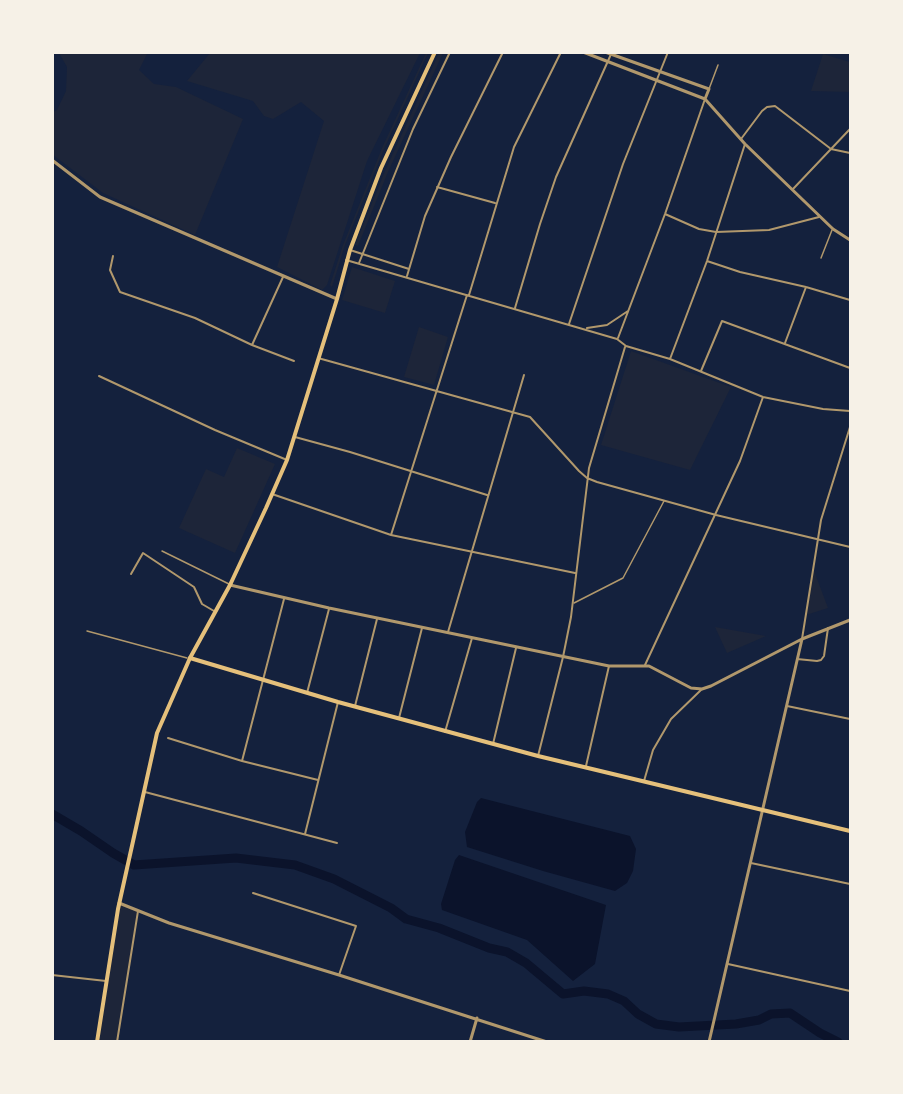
<!DOCTYPE html>
<style>
body{margin:0}
#map{position:relative;width:903px;height:1094px;overflow:hidden;background:#14213d;font-family:"Archivo Narrow",sans-serif}
canvas{display:block}
.frame{position:absolute;inset:0;border:54px solid #f6f1e7;pointer-events:none}
</style>
<div id="map">
<canvas width="903" height="1094"></canvas>
<div class="frame"></div>
</div>
<script>
const ctx = document.querySelector('canvas').getContext('2d');
ctx.lineJoin = 'round';
function fill(path, color) { ctx.fillStyle = color; ctx.fill(path, 'evenodd'); }
const poly = rows => new Path2D(rows.map(r => 'M' + r).join(''));
function trace(path, color, width, dash) { ctx.strokeStyle = color; ctx.lineWidth = width; ctx.lineCap = dash ? 'butt' : 'round'; ctx.setLineDash(dash || []); ctx.stroke(path); }
fill(poly([
 [148,52,139,70,154,84,176,87,243,119,195,235,103,193,53,155,53,112,57,110,66,91,67,67,59,53],
 [210,53,420,53,367,161,327,285,322,290,277,267,324,121,301,102,273,119,264,116,253,101,187,81],
 [426,53,428,53,384,149,345,245,332,287,330,285,343,245,382,148],
 [439,53,443,53,388,172,358,246,355,245,385,171],
 [823,54,850,62,850,92,811,91],
 [352,267,395,281,385,313,342,300],
 [419,327,448,337,434,385,404,377],
 [631,351,731,387,690,470,601,445],
 [237,448,275,464,235,553,179,528,206,469,224,477],
 [813,568,828,608,806,615],
 [715,627,766,636,727,653],
 [120,903,137,910,118,1041,98,1042]
]), '#1d2539');
fill(poly([
 [481,798,630,836,636,849,633,871,627,883,615,891,543,871,467,847,465,832,477,802],
 [459,855,606,905,595,964,573,981,527,940,442,910,441,904,455,860]
]), '#0b132b');
trace(poly([
 [52,814,81,831,113,853,134,865,236,858,295,865,334,879,391,908,406,919,439,928,489,948,507,952,526,963,563,994,584,991,608,994,624,1001,638,1014,656,1024,679,1027,736,1024,759,1020,771,1014,790,1013,820,1033,838,1042]
]), '#0b132b', 9);
trace(poly([
 [709,89,718,65],
 [821,258,832,230],
 [162,551,229,584],
 [574,603,623,578,664,501],
 [87,631,187,658]
]), '#b1986c', 1.5);
trace(poly([
 [741,139,762,111,767,107,775,106,831,149,850,153],
 [437,187,495,203],
 [793,189,850,129],
 [665,214,699,229,716,232,769,230,819,217],
 [350,250,409,269],
 [113,256,110,270,120,292,195,318,252,345,294,361],
 [346,260,617,339,626,346,670,359,763,397,823,409,850,411],
 [707,261,740,272,806,287,850,300],
 [359,263,413,129,450,52],
 [407,276,425,216,451,157,503,52],
 [469,295,514,147,561,52],
 [515,308,540,224,556,177,612,52],
 [569,324,623,164,668,52],
 [587,328,607,325,628,311],
 [618,338,665,214,705,99],
 [785,343,806,287],
 [252,345,283,277],
 [318,358,530,417,579,471,587,478,597,482,716,515,850,547],
 [670,359,707,261,745,144],
 [701,371,722,321,850,368],
 [99,376,215,430,287,460],
 [295,437,350,452,487,495],
 [272,494,391,535,575,573],
 [391,535,467,295],
 [131,574,143,553,194,587,202,604,214,611],
 [448,632,524,375],
 [802,639,821,520,850,427],
 [797,659,817,661,821,660,824,656,828,628],
 [645,665,740,461,763,397],
 [307,693,329,609],
 [355,706,377,619],
 [787,706,850,719],
 [399,718,422,628],
 [445,732,472,638],
 [168,738,242,761,318,780],
 [493,744,516,648],
 [538,756,563,657,571,617,589,468,625,347],
 [242,761,284,599],
 [586,766,609,666],
 [644,781,653,750,671,719,702,689],
 [145,792,337,843],
 [305,834,338,702],
 [751,863,850,884],
 [253,893,356,926,339,975],
 [728,964,850,991],
 [52,975,106,981],
 [117,1042,138,911]
]), '#b1986c', 2);
trace(poly([
 [583,52,705,99,745,144,833,229,850,240],
 [605,52,709,89,705,99],
 [52,160,100,197,337,299],
 [230,585,329,608,609,666,649,666,691,688,702,689,711,686,802,639,850,620],
 [119,903,169,923,339,975,547,1042],
 [470,1042,477,1018],
 [709,1042,802,639]
]), '#b1986c', 3);
trace(poly([
 [190,658,338,702,538,756,850,831]
]), '#e5c07b', 4);
trace(poly([
 [97,1042,118,909,157,733,190,658,230,585,266,508,287,460,337,299,350,250,381,168,435,52]
]), '#e5c07b', 4);
</script>
